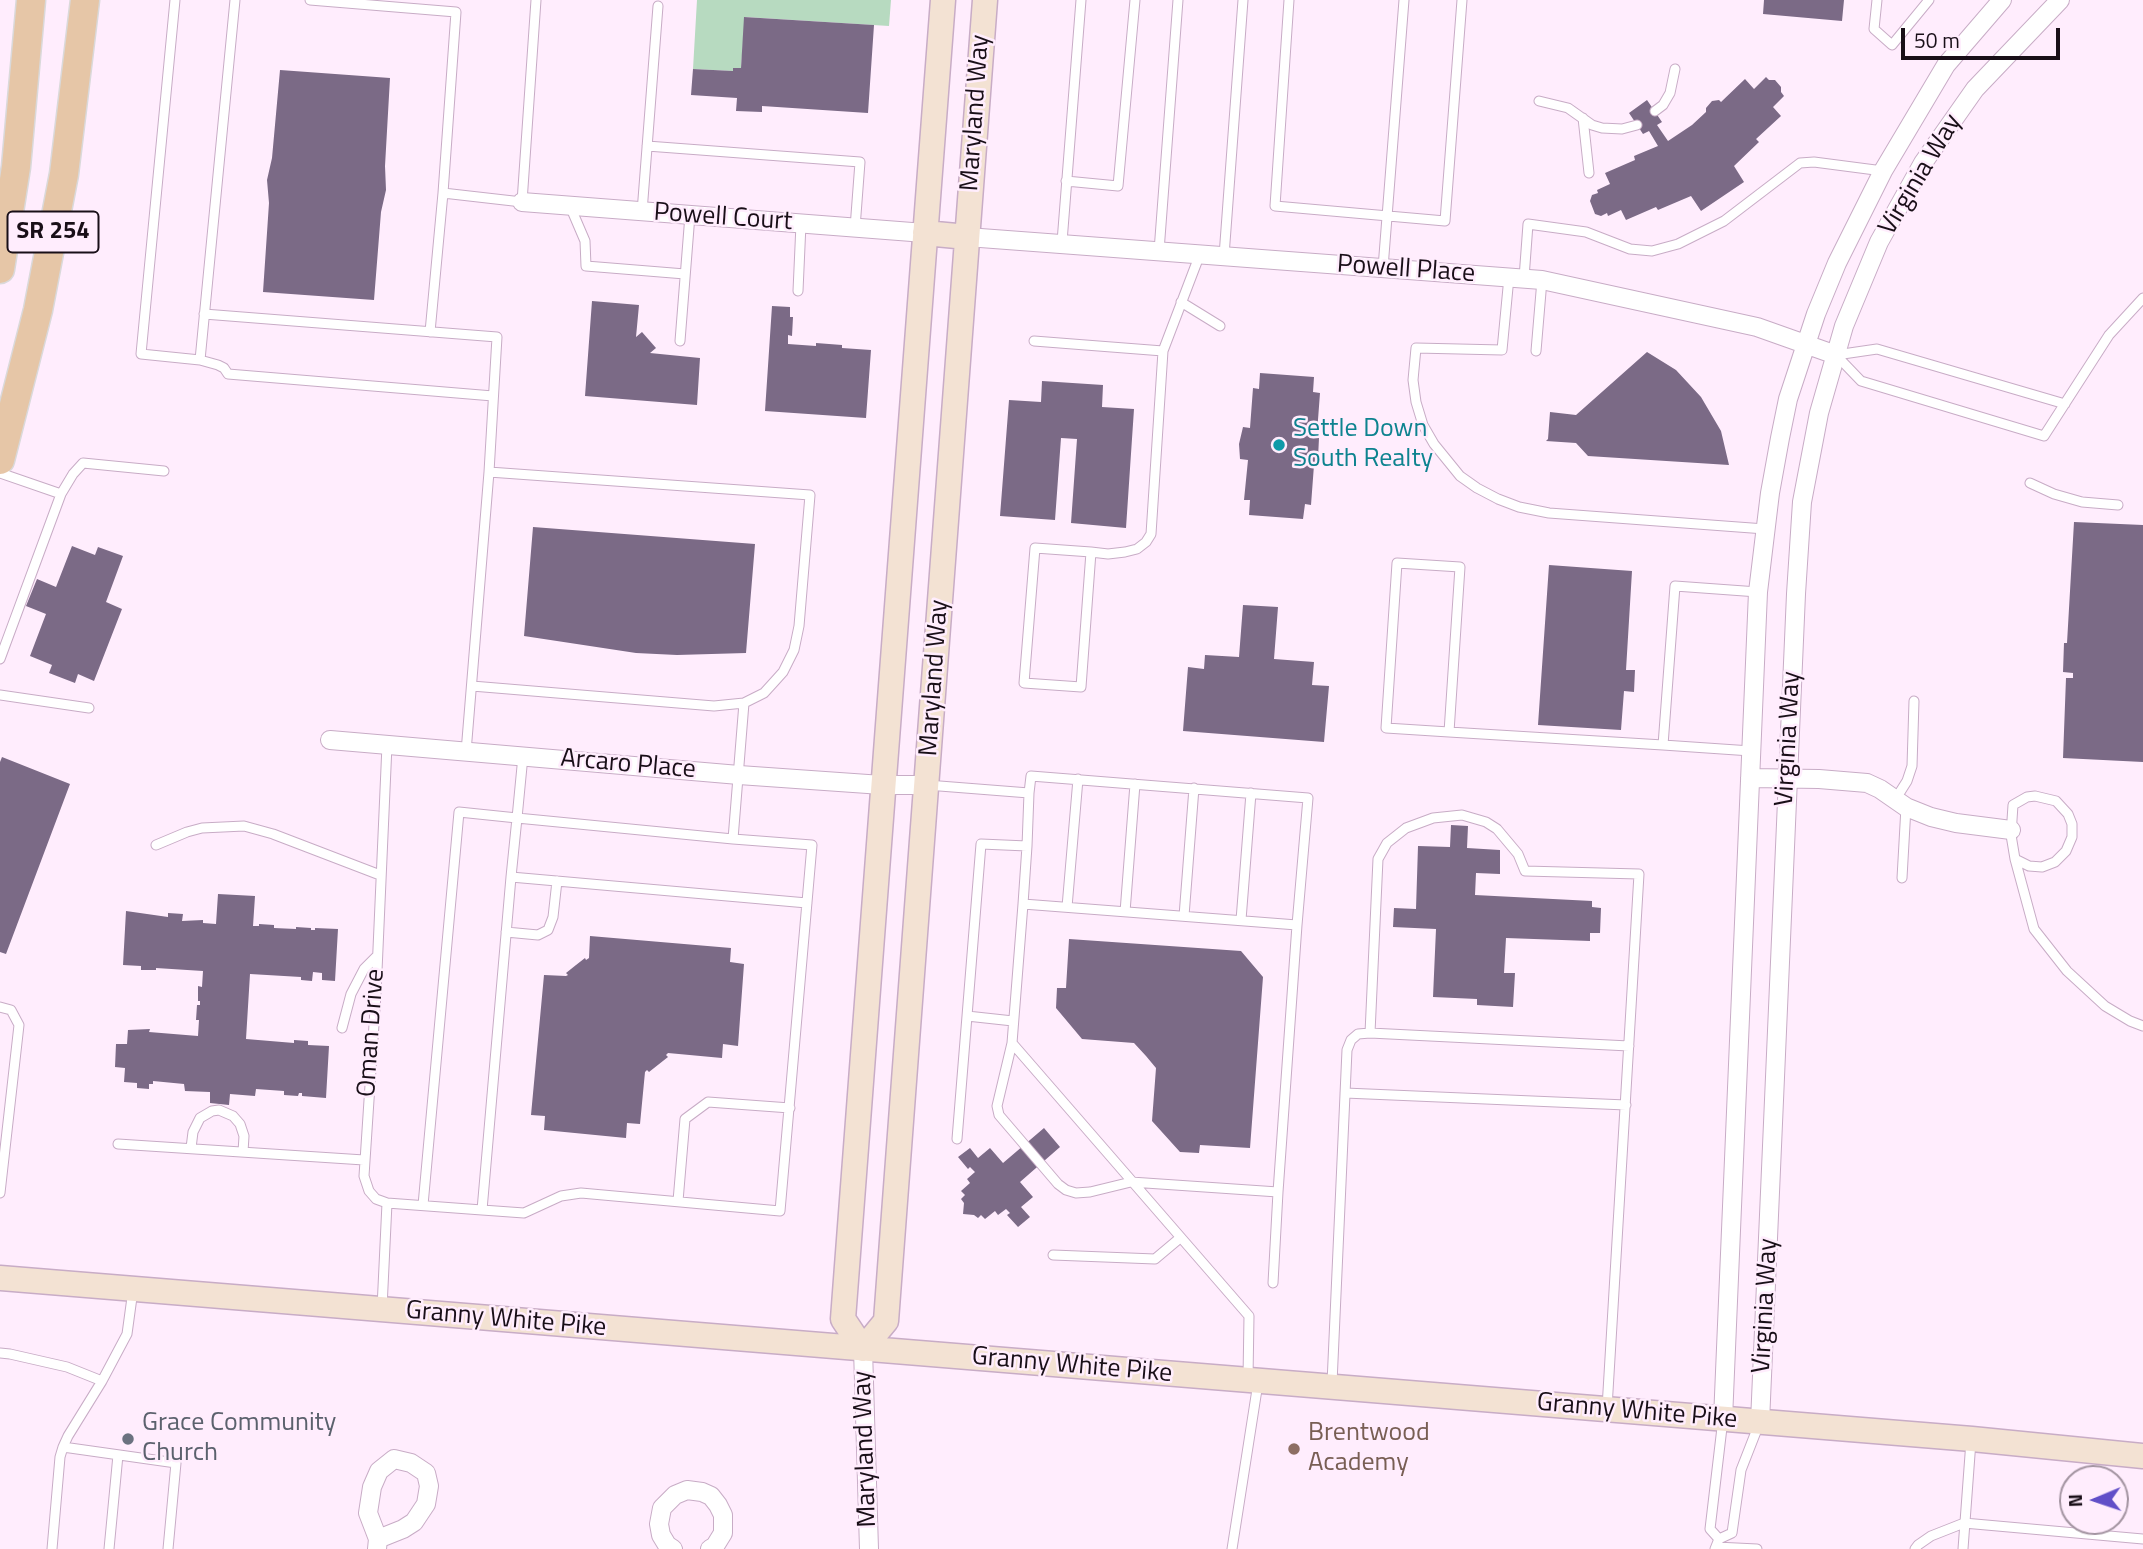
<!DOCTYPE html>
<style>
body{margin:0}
#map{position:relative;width:2143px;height:1549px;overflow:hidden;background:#ffedfd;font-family:"Titillium Web",sans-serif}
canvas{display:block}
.north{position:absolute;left:2059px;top:1465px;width:70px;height:70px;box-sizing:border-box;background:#ffedfd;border:2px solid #a394a1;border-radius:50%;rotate:268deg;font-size:19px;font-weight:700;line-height:28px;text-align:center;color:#190f18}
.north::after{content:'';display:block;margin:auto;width:24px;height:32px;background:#614fc8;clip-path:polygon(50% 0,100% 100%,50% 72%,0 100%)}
.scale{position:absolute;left:1901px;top:28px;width:159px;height:32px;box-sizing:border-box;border:4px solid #190f18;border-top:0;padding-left:9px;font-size:21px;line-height:24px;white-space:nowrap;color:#190f18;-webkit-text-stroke:5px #ffedfd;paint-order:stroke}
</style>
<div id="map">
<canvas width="2143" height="1549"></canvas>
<div class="north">N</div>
<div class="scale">50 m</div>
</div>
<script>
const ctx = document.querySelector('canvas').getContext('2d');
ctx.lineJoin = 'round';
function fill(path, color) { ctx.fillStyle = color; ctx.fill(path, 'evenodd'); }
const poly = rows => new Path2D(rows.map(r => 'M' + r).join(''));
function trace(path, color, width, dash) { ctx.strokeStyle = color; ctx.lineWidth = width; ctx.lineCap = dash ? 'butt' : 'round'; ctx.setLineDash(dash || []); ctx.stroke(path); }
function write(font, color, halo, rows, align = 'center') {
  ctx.font = font + ' "Titillium Web",sans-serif'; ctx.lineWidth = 5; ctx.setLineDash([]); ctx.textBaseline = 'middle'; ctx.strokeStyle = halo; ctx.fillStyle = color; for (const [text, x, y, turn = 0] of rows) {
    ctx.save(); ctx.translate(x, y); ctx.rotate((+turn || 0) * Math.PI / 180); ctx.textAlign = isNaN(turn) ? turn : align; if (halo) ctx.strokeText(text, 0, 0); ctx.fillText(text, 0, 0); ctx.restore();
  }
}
fill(poly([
 [697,0,891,0,889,26,745,17,741,68,734,68,733,71,693,69]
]), '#b7dac0');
fill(poly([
 [1764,0,1844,0,1842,21,1763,14],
 [744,17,874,25,868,113,762,106,762,112,736,111,737,98,691,95,693,69,733,71,733,68,741,68],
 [280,70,390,78,385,166,386,190,381,212,374,300,263,292,269,203,267,180,272,158],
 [1766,77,1769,80,1775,80,1781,87,1781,92,1784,96,1773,107,1781,116,1756,139,1759,142,1734,166,1744,182,1701,211,1691,196,1658,210,1656,207,1626,220,1621,210,1608,216,1607,213,1601,216,1595,214,1590,201,1592,195,1598,193,1597,190,1610,184,1605,173,1635,160,1634,156,1658,146,1649,131,1643,134,1629,113,1647,100,1662,122,1657,125,1668,141,1692,125,1706,112,1706,108,1712,101,1719,100,1721,102,1745,79,1754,89],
 [592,301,639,305,636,337,642,332,656,348,650,353,700,358,697,405,585,396],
 [772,306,790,307,790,317,793,317,792,336,788,335,788,344,816,346,816,343,842,345,842,348,871,350,866,418,765,411],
 [1647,352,1676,370,1701,397,1721,431,1729,465,1588,456,1576,443,1546,441,1548,439,1550,412,1576,415],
 [1260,373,1314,377,1313,392,1320,393,1317,433,1319,438,1318,458,1316,465,1314,465,1311,505,1305,504,1303,519,1249,515,1250,500,1244,500,1248,460,1240,459,1239,444,1243,427,1250,428,1253,388,1259,389],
 [1042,381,1103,385,1102,407,1134,409,1126,528,1071,523,1077,439,1061,438,1055,520,1000,516,1009,400,1041,402],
 [2074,522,2143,525,2143,762,2063,758,2066,678,2073,678,2073,673,2063,672,2064,643,2067,643],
 [533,527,755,544,746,653,677,655,636,653,524,636],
 [72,546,95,555,98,547,123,556,106,602,122,609,94,681,78,674,75,683,49,673,52,665,30,656,46,614,26,606,37,579,56,587],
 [1549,565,1632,571,1626,670,1635,670,1634,692,1624,691,1621,730,1538,725],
 [1243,605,1278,607,1274,659,1314,662,1312,685,1329,686,1324,742,1183,731,1188,667,1204,669,1205,655,1239,657],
 [2,757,70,784,6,954,0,952,0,762],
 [1451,825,1468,826,1467,848,1500,850,1500,874,1476,873,1475,895,1592,901,1592,907,1601,908,1600,933,1590,933,1590,941,1506,938,1504,973,1515,973,1513,1007,1477,1005,1477,999,1433,997,1436,929,1393,927,1394,908,1416,909,1418,846,1450,847],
 [218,894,255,896,253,926,259,926,259,924,274,925,274,928,296,929,296,927,311,928,311,930,315,930,315,928,338,929,335,981,322,980,322,973,313,972,312,981,301,980,301,977,250,974,246,1039,294,1043,294,1040,308,1041,308,1045,329,1046,326,1098,302,1096,302,1093,299,1093,298,1096,284,1095,284,1091,256,1089,255,1096,230,1094,229,1105,210,1103,210,1092,185,1091,184,1084,153,1081,153,1084,149,1084,149,1089,137,1088,137,1083,124,1082,125,1068,115,1067,116,1044,127,1044,128,1030,150,1029,149,1032,198,1036,199,1020,196,1020,197,1005,200,1005,200,1001,198,1001,198,986,202,987,203,971,156,968,156,970,141,970,141,966,123,965,126,911,168,917,168,913,183,914,182,921,203,920,203,923,216,924],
 [590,936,731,948,730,962,744,964,738,1046,723,1044,722,1058,668,1053,666,1055,668,1057,649,1072,647,1070,645,1072,640,1124,627,1123,626,1138,544,1130,545,1116,531,1115,544,975,566,976,568,975,566,973,576,965,585,958,586,960,589,958],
 [1069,939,1241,951,1263,977,1250,1148,1200,1145,1199,1153,1180,1152,1152,1121,1156,1068,1146,1056,1134,1043,1082,1039,1056,1008,1057,988,1066,988],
 [1044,1128,1060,1147,1020,1182,1033,1197,1021,1207,1030,1217,1018,1227,1007,1215,1010,1213,1006,1209,998,1215,995,1211,985,1219,981,1215,978,1218,974,1215,963,1214,964,1203,961,1199,965,1195,961,1191,970,1183,967,1179,975,1172,970,1167,968,1169,958,1157,970,1148,978,1158,990,1148,1003,1163]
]), '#7b6a86');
const service = poly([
 [175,0,141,354,200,360,235,0],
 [310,0,456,12,443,193],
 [1289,0,1275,206,1445,221,1462,0],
 [1877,0,1874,29,1892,45,1929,0],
 [1539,101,1568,108,1592,125,1602,128,1622,129,1637,125],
 [1655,111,1663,105,1670,93,1675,69],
 [1583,118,1589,173],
 [647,146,860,162,855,228],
 [1066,181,1118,186,1135,0],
 [570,206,585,241,586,266,685,274],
 [642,212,658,6],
 [1062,242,1081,0],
 [1159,251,1178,0],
 [1224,256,1243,0],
 [1383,268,1404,0],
 [1509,277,1502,350,1416,348,1413,380,1416,402,1423,425,1434,444,1460,476,1477,488,1498,499,1519,507,1549,513,1765,529],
 [1524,278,1528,224,1586,232,1630,249,1652,251,1678,244,1724,221,1800,163,1814,162,1883,171],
 [798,291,801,224],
 [1181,302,1220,326],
 [204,314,497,337,489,472,810,495,799,626,794,650,783,672,774,682,764,693,744,703,733,839],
 [430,332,443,193,522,202,536,0],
 [680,341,690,215],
 [1034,341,1163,351,1200,254],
 [1536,351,1542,280],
 [1836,355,1861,381,2044,436,2109,335,2143,298],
 [1836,355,1877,349,2065,404],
 [200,360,218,365,224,368,228,374,493,396],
 [0,473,61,494,0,659],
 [2030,483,2054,494,2082,502,2118,505],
 [61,494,73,474,83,463,164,471],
 [1091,552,1081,687,1024,683,1035,548,1091,552,1108,554,1125,552,1137,549,1146,542,1151,534,1163,351],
 [472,686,714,706,744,703],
 [0,695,89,708],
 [1449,732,1460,567,1397,563,1386,728,1449,732,1663,745],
 [1751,751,1663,745,1675,586,1758,592],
 [466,752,489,472],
 [927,785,1029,793,1027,846,981,844,967,1016,1013,1021],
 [1029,793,1031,776,1308,798,1297,925],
 [2035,796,2056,801,2068,814,2072,824,2072,837,2066,851,2055,862,2042,867,2029,866,2015,859,2011,835,2013,805,2027,797,2035,796],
 [1895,800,1907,781,1912,766,1914,701],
 [156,845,187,832,202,828,244,826,273,834,380,875],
 [2015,859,2034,929,2067,971,2105,1006,2130,1021,2143,1026],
 [511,877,807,903],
 [1902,878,1906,807],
 [1023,904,1012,1043,997,1106,999,1115,1058,1184,1066,1190,1076,1193,1090,1192,1131,1182,1278,1192,1297,925,1023,904,1027,846],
 [1067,907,1078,779],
 [1125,912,1135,784],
 [1184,916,1194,788],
 [1241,920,1251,793],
 [506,932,538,935,548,930,553,917,557,881],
 [0,1007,11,1010,19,1025,0,1193],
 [342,1028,351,994,364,969,377,956],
 [1370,1033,1629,1046],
 [1012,1043,1249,1316,1248,1378],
 [1345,1093,1626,1105],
 [957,1139,967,1016],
 [118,1144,364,1160],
 [191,1148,193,1132,200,1118,212,1111,219,1110,233,1116,240,1124,244,1136,243,1152],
 [678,1201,685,1119,708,1102,790,1108],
 [387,1203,482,1210],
 [423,1205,459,812,517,818,733,839,812,845,780,1211,581,1193,561,1196,524,1213,482,1210,511,877,517,818,523,756],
 [1053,1255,1155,1259,1180,1238],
 [1273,1283,1278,1192],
 [382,1308,387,1203,376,1199,369,1191,364,1176,376,994,387,745],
 [0,1353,10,1354,67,1367,102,1381,127,1334,133,1290],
 [1332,1383,1347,1050,1351,1040,1358,1034,1370,1033,1378,859,1387,843,1406,828,1433,818,1462,815,1486,822,1497,829,1518,854,1525,871,1639,874,1607,1408],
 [63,1447,176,1463,168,1549],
 [1719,1539,1710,1529,1723,1419],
 [1716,1547,1757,1549],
 [52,1549,60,1457,63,1447,68,1436,102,1381],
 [109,1549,118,1455],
 [1232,1549,1258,1383],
 [1715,1549,1719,1539,1732,1533,1741,1470,1759,1424],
 [1915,1549,1918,1545,1931,1536,1964,1523,2143,1539],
 [1963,1549,1971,1441]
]);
const minor = poly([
 [522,202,925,233],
 [967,237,1542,280,1757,327,1836,355],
 [330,740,739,775,882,785,927,785],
 [1750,778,1819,779,1867,783,1880,789,1906,807,1931,817,1956,823,2011,830],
 [863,1349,869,1549],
 [1723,1419,1758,592,1770,493,1780,438,1788,399,1816,314,1837,263,1883,171,1946,65,2002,0],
 [1760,1422,1796,594,1802,502,1819,413,1844,326,1879,242,1923,163,1975,89,2060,0],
 [377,1549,378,1539,368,1513,372,1487,379,1471,394,1459,411,1463,426,1473,429,1486,426,1504,414,1522,403,1529,378,1539],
 [673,1549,667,1545,661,1535,659,1524,662,1508,675,1495,687,1490,702,1492,711,1496,718,1505,723,1515,723,1533,715,1546,710,1549]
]);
const secondary = poly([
 [925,233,967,237],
 [0,1278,1972,1439,2143,1456],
 [863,1349,886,1321,985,0],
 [863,1349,843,1319,943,0]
]);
const primary = poly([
 [0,269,16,167,31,0],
 [0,460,38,310,64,174,85,0]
]);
trace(service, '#c8acc6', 11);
trace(minor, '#c8acc6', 20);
trace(secondary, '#c8acc6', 27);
trace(primary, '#dad9da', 31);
trace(service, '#fff', 9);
trace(minor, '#fff', 18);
trace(secondary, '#f3e2d3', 24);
trace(primary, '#e6c6a7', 28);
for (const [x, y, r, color] of [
 [1279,445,7,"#0f9aa8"],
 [128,1439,7,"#6b7280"],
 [1294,1449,7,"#8d6e63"]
]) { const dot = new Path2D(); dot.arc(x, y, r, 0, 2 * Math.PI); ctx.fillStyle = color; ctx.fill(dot); trace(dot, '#ffedfd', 2.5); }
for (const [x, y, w] of [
 [53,232,91]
]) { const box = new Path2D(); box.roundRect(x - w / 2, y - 20.5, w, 41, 5); ctx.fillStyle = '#ffedfd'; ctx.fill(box); trace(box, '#190f18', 2); }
write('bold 24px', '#190f18', null, [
 ["SR 254",53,232]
]);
write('26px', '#190f18', '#ffedfd', [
 ["Maryland Way",976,113,-86],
 ["Virginia Way",1921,175,-59],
 ["Powell Court",723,218,4],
 ["Powell Place",1406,270,4],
 ["Maryland Way",935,678,-86],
 ["Virginia Way",1789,739,-87],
 ["Arcaro Place",628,765,5],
 ["Oman Drive",372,1033,-86],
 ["Virginia Way",1766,1306,-87],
 ["Granny White Pike",506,1320,5],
 ["Granny White Pike",1072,1366,5],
 ["Granny White Pike",1637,1412,5],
 ["Maryland Way",866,1449,-92]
]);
write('26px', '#0d838f', '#ffedfd', [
 ["Settle Down",1293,430],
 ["South Realty",1293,460]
], 'left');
write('26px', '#5b616d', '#ffedfd', [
 ["Grace Community",142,1424],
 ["Church",142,1454]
], 'left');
write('26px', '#785e54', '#ffedfd', [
 ["Brentwood",1308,1434],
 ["Academy",1308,1464]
], 'left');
</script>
